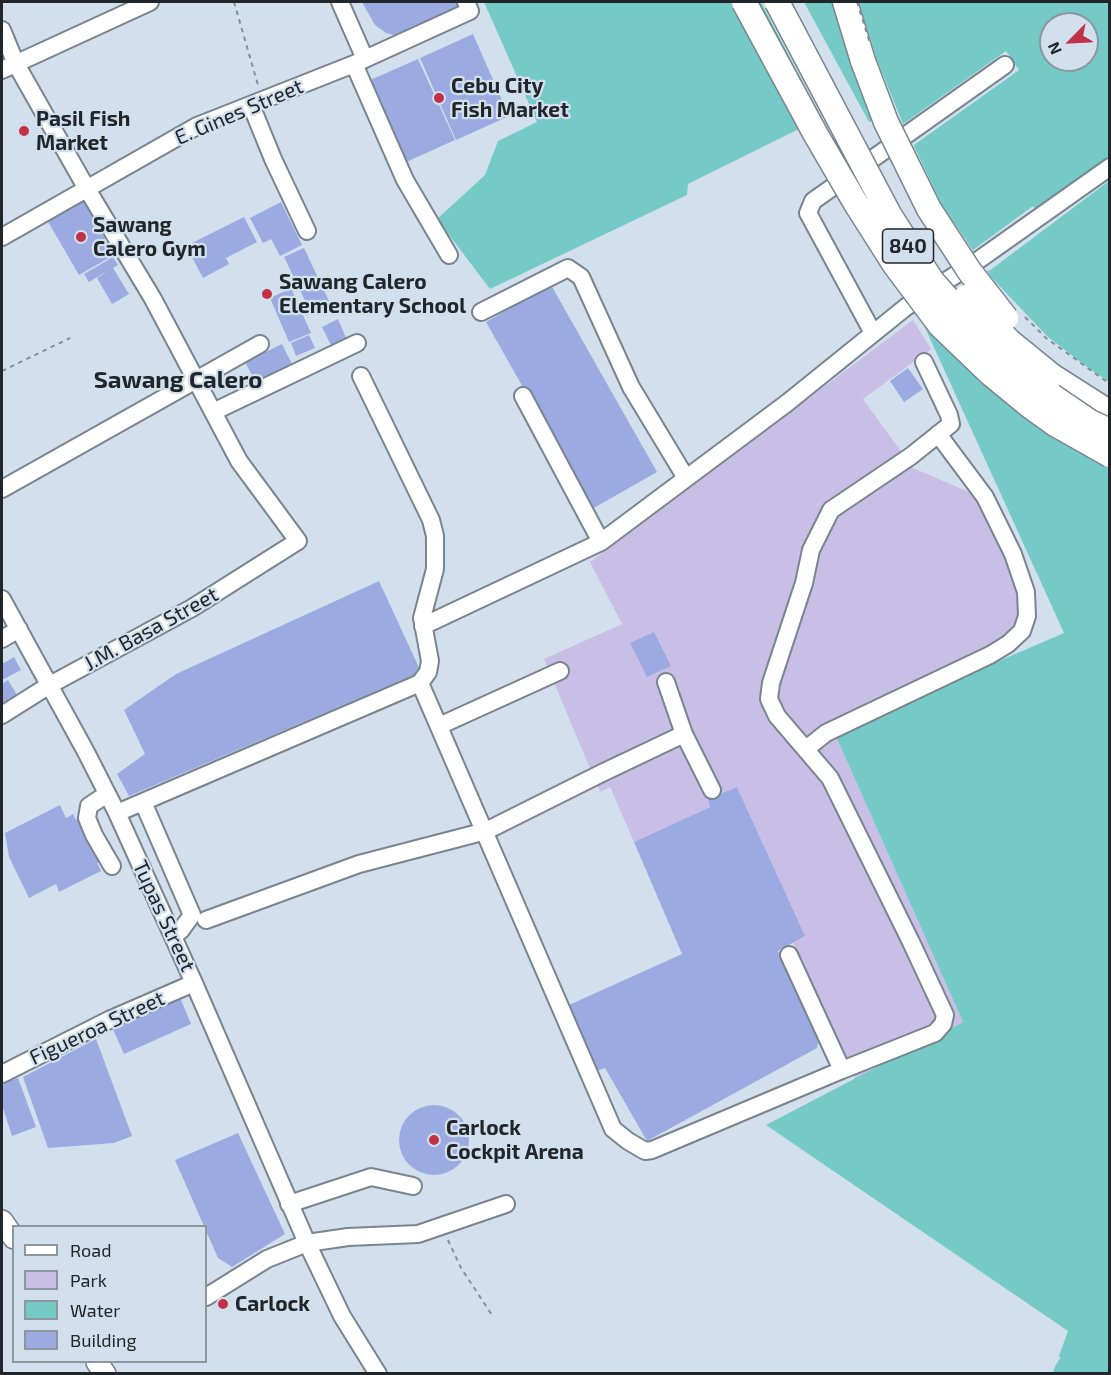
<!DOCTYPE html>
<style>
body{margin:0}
#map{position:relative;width:1111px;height:1375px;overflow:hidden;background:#d2e0ed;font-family:"Exo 2",sans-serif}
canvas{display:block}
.frame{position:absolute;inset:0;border:3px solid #21262b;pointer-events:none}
.legend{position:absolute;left:12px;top:1225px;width:195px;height:138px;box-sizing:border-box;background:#d2e0ed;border:2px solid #8b969f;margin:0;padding:8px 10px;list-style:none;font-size:18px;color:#21262b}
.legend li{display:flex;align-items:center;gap:12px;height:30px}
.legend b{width:30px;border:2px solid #8b969f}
.north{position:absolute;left:1039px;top:12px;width:60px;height:60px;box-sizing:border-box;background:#d2e0ed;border:2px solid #8b969f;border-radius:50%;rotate:246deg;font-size:16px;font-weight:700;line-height:24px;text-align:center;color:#21262b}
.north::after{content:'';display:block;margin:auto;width:21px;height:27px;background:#c13047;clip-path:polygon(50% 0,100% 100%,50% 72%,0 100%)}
</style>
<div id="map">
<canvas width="1111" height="1375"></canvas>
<div class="frame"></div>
<ul class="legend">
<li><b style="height:8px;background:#fff"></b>Road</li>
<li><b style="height:16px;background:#c9bee5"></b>Park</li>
<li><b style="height:16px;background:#75cac7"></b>Water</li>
<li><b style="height:16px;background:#9babe2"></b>Building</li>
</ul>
<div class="north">N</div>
</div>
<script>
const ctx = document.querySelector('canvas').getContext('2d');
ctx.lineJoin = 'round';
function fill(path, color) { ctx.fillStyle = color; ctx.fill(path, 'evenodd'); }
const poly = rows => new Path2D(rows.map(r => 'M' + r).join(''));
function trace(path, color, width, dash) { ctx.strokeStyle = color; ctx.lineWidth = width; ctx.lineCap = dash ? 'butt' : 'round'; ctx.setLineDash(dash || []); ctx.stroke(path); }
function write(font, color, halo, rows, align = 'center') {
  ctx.font = font + ' "Exo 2",sans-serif'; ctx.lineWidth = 4.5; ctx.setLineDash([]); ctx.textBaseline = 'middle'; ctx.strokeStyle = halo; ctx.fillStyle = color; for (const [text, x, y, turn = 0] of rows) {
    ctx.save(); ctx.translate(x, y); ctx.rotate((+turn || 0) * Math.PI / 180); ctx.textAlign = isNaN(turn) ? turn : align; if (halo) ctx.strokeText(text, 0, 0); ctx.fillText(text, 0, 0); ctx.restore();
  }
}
fill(poly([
 [913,320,931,349,863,399,913,468,976,495,1023,595,1020,618,1006,638,834,732,963,1022,855,1079,793,943,805,936,737,787,708,799,710,807,634,842,610,787,600,792,544,659,622,624,590,562]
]), '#c9bee5');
fill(poly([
 [484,2,1109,2,1109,1373,1077,1373,1069,1368,1059,1356,1068,1331,766,1125,963,1022,834,732,1064,633,922,321,989,270,973,250,909,293,854,193,914,145,903,125,842,167,821,118,688,184,687,195,490,289,437,219,485,175,498,141,537,122],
 [1051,24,1087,24,1087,60,1051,60]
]), '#75cac7');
fill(poly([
 [761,2,804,2,869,122,875,120,835,2,859,2,877,60,903,124,1006,51,1019,70,914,145,912,142,942,205,991,277,1047,336,1083,364,1109,382,1109,441,937,306,985,270,973,254,923,288,857,186,910,145,847,167],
 [1109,163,1109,181,989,271,973,250,1033,206,1038,212]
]), '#d2e0ed');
trace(poly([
 [1066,1374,1069,1368]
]), '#75cac7', 26);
fill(poly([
 [362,2,457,2,461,11,401,37,386,33,375,25],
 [473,34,509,116,456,140,420,58],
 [418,59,455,140,404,163,368,81],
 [82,199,114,255,79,275,47,220],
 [281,202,302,245,280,256,271,239,263,243,250,218],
 [244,217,257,242,226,258,229,264,203,278,186,246],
 [304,248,329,301,310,311,284,257],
 [113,257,118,265,113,268,129,294,112,304,97,278,111,269,89,282,84,274],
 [551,285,657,472,592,509,486,322],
 [291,288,311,333,289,342,270,298],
 [338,319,347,340,332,347,322,327],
 [309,335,315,348,296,356,291,343],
 [282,344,292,364,255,381,245,362],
 [908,368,923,389,904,402,890,381],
 [379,581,421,672,129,796,117,774,145,754,124,710,176,674],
 [654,632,671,666,647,677,630,643],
 [14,657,21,670,2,680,2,664],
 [8,680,17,695,2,705,2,684],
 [737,787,805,936,778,951,820,1032,817,1048,647,1141,605,1068,597,1071,569,1005,682,954,634,842,710,807,708,799],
 [60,805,66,818,73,814,76,820,80,818,101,861,97,863,101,871,59,892,56,884,29,898,9,857,5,833],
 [179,995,191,1024,124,1054,111,1025],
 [96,1039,132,1136,114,1143,48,1148,23,1077],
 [18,1078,36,1127,12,1136,2,1105,2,1083],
 '399 1140a35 35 0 1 1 70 0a35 35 0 1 1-70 0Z',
 [238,1133,285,1234,232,1267,218,1258,175,1160]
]), '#9babe2');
const minor = poly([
 [340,2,365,59],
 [2,30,16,64,87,189,153,299,239,461,298,541,192,608,48,686,2,715],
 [354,64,405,180,449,255],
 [2,70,150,2],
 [251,105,273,159,307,231],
 [2,237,197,126,354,64,470,11,466,2],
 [481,312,568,268,581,277,631,387,686,478],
 [873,333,808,213,813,201,1005,65],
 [523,396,601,542],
 [213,412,357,343],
 [2,489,260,344],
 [2,599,86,752,117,813,194,983,307,1243,342,1316,378,1374],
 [423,626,601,542,787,403,906,307,980,259,1110,167],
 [2,639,19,629],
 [666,682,684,734,712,790],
 [420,683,613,1129,628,1141,645,1151,652,1150,842,1070,789,955],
 [439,726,560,671],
 [806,749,826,733,990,655,1008,644,1022,631,1027,616,1026,592,1013,554,985,497,938,434],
 [107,794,89,806,87,818,94,835,112,866],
 [143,802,192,915,181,930,173,937],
 [117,813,420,683,428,672,430,661,422,618,435,569,435,536,431,520,361,376],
 [206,920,359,864,486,831,602,773,684,734],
 [842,1070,935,1033,943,1024,945,1015,911,942,830,778,777,716,769,699,771,683,804,583,811,550,831,510,911,456,951,424,949,415,924,362],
 [2,1074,111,1019,194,983],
 [289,1204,371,1177,413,1186],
 [206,1297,267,1259,307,1243,348,1237,418,1234,506,1204]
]);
const major = poly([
 [2,1221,14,1238],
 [97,1362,105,1374]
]);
const highway = poly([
 [845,2,863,61],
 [1052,376,1110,413]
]);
trace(minor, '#788590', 20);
trace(major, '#788590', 24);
trace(highway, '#788590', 27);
trace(poly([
 [234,2,258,85],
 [2,371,70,338],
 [448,1240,461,1268,492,1315]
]), '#858f99', 2, [4.5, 4.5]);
trace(minor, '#fff', 16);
trace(major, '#fff', 21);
trace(highway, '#fff', 24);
const highwayBridge = poly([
 [744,2,816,135,855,202,895,265,940,325,991,374,1030,406,1055,424,1110,455],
 [777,2,890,216,932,281,995,352,1043,390,1090,422,1110,431],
 [863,61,886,122,929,209,970,272,1006,318],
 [966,297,1009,341,1052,376]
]);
trace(highwayBridge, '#788590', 27, []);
trace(poly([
 [857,2,870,43],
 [1025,317,1046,338,1110,384]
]), '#858f99', 2, [4.5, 4.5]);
trace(highwayBridge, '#fff', 24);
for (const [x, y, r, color] of [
 [439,98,6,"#c13047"],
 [24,131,6,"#c13047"],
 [81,237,6,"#c13047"],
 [267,294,6,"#c13047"],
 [434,1140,6,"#c13047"],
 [223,1304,6,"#c13047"]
]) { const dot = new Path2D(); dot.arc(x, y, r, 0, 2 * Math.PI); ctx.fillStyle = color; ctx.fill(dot); trace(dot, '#d2e0ed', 2); }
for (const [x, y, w] of [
 [908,246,51]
]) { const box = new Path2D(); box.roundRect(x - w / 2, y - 17, w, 34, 4.5); ctx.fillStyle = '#d2e0ed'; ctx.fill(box); trace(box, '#21262b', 1.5); }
write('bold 20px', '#21262b', null, [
 ["840",908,246]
]);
write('bold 21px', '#21262b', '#d2e0ed', [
 ["Cebu City",451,86],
 ["Fish Market",451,110],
 ["Pasil Fish",36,119],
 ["Market",36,143],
 ["Sawang",93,225],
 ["Calero Gym",93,249],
 ["Sawang Calero",279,282],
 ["Elementary School",279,306],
 ["Carlock",446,1128],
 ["Cockpit Arena",446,1152],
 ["Carlock",235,1304]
], 'left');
write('21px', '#21262b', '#d2e0ed', [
 ["E. Gines Street",239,112,-23],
 ["J.M. Basa Street",151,629,-29],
 ["Tupas Street",164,916,65],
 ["Figueroa Street",97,1028,-25]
]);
write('bold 24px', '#21262b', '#d2e0ed', [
 ["Sawang Calero",178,380]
]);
</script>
